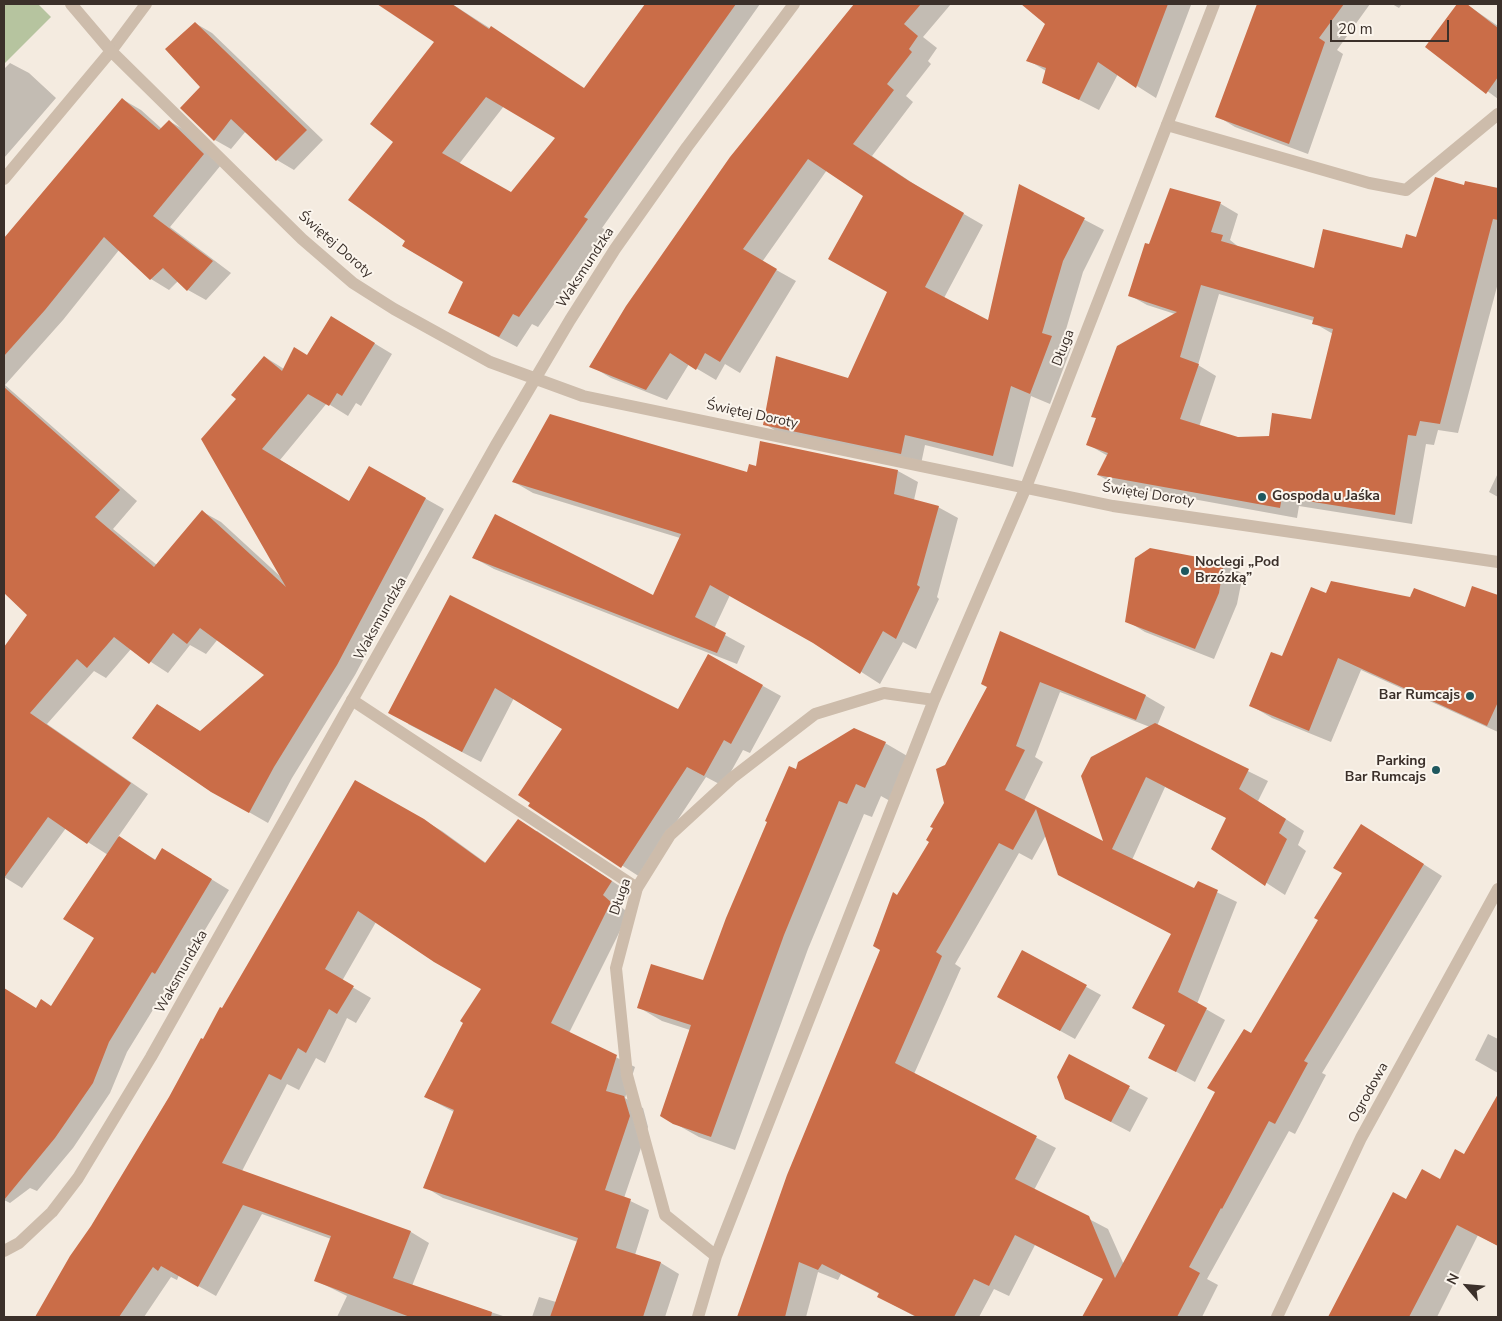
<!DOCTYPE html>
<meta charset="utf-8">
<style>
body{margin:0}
#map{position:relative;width:1502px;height:1321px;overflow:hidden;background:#f4ebe0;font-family:"Nunito Sans",sans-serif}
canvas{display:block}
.frame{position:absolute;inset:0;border:5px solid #3b302a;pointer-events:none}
.north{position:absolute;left:1442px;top:1261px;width:50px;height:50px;-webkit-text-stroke:4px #fbf5ed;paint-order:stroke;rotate:297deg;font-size:14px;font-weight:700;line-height:20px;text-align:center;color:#3b302a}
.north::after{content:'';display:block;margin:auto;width:18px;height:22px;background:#3b302a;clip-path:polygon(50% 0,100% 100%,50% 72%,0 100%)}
.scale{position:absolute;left:1330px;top:20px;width:119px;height:22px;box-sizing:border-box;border:2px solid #3b302a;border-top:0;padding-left:6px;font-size:15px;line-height:18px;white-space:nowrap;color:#3b302a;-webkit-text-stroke:4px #fbf5ed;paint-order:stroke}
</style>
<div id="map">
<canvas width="1502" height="1321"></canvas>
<div class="frame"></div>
<div class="north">N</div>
<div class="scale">20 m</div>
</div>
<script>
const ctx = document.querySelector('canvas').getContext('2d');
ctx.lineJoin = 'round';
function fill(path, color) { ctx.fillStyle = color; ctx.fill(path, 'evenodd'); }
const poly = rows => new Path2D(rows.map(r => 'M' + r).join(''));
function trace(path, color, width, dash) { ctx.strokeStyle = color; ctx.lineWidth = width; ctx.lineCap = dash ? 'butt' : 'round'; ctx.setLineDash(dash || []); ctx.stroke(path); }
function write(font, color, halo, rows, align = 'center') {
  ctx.font = font + ' "Nunito Sans",sans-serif'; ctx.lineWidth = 4; ctx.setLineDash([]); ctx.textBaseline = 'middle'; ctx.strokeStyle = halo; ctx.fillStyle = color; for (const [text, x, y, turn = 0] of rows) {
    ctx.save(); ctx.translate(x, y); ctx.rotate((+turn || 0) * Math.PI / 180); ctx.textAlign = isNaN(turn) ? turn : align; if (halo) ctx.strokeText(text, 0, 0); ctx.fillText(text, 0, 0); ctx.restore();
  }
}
fill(poly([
 [4,4,38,4,51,17,4,64]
]), '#b6c49f');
fill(poly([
 [380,4,452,4,585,89,647,4,760,4,602,228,606,230,538,327,532,324,517,347,450,312,464,282,407,240,394,142,435,42],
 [504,106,557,138,511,194,459,164],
 [855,4,951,4,923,37,937,48,928,61,931,64,906,96,913,102,872,156,929,194,983,225,944,298,989,322,1020,186,1104,230,1083,272,1062,343,1071,348,1050,404,1031,396,1013,467,925,445,921,464,784,436,765,424,848,379,889,292,865,196,827,170,762,262,796,281,740,373,725,364,716,380,689,364,667,400,611,378,591,366,731,158],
 [1023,4,1190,4,1191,5,1156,98,1118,74,1099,110,1044,82,1046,71,1028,60,1047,23],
 [1259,4,1370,4,1337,50,1343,54,1308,154,1235,127,1217,116],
 [1392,4,1402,4,1399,8],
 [1459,4,1466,4,1498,26,1498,99,1427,46],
 [195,23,212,33,323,140,294,170,277,160,246,131,231,149,215,140,202,87],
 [10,63,29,73,56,98,4,158,4,69],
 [122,99,141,110,162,129,169,121,188,132,221,165,170,227,231,273,206,300,188,290,178,281,169,290,151,279,119,250,63,320,5,385,137,501,113,529,157,565,203,512,221,522,282,578,237,399,265,357,284,369,307,357,349,328,392,354,361,406,356,403,348,416,327,403,280,460,349,502,369,467,444,509,355,675,292,778,268,823,212,791,158,705,201,732,266,675,218,639,206,654,190,645,168,673,131,649,106,678,94,671,47,724,148,794,118,837,156,860,180,860,229,890,173,983,170,982,127,1052,110,1093,73,1148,37,1191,30,1188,10,1203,4,1200,4,989,36,1009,51,1007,96,937,108,855,66,828,22,888,4,877,4,650,28,615,4,591,4,239],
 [1466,183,1498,190,1498,283,1458,433,1438,430,1434,445,1426,444,1412,524,1299,506,1297,518,1116,485,1098,475,1108,456,1087,444,1097,419,1093,416,1175,314,1147,305,1129,295,1171,190,1221,204,1238,214,1230,240,1240,248,1314,269,1403,250,1417,238],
 [1219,294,1314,321,1314,323,1333,334,1312,420,1270,437,1237,439,1199,427,1216,376,1198,365],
 [757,467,898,471,918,482,914,500,938,507,958,518,937,597,939,599,916,649,903,642,880,684,818,644,730,595,714,629,745,646,737,664,494,569,474,558,653,597,680,538,533,493,514,482,748,473],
 [1498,473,1498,497,1489,492],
 [1150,549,1224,563,1243,574,1237,604,1214,659,1145,632,1127,621],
 [1473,588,1498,597,1498,732,1361,670,1331,742,1272,718,1250,705,1327,595,1466,608],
 [451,597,678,710,763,686,781,696,750,753,743,750,723,786,706,777,640,877,530,806,564,729,514,698,481,762,408,724],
 [1001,632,1146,696,1165,707,1157,726,1268,781,1258,801,1304,831,1298,845,1306,851,1285,895,1213,848,1227,818,1165,787,1132,860,1195,890,1198,883,1237,902,1197,1004,1225,1020,1195,1082,1149,1057,1166,1025,1172,934,1046,835,1032,860,1019,853,955,964,961,968,914,1074,1056,1148,1034,1190,1108,1229,1124,1265,1252,1035,1381,837,1442,876,1322,1073,1326,1075,1295,1134,1289,1131,1207,1279,1218,1285,1202,1317,1084,1317,1104,1279,1035,1245,1009,1296,994,1289,979,1317,916,1317,879,1297,880,1294,841,1274,838,1280,818,1272,806,1317,744,1317,777,1218,881,949,898,896,931,841,946,803,946,766,988,687],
 [1060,692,1150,727,1105,843,1024,801,1043,762,1035,757],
 [885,743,909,757,890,801,881,796,872,817,864,814,808,949,735,1150,699,1137,674,1123,690,1030,662,1021,638,1007,704,981,797,771],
 [356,781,442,831,486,863,537,831,630,893,621,907,629,913,569,1033,635,1067,625,1098,643,1108,648,1127,624,1198,649,1210,635,1255,661,1263,679,1274,665,1317,532,1317,539,1297,556,1302,578,1242,443,1198,425,1187,454,1112,426,1097,483,989,376,922,342,981,371,998,356,1023,347,1018,325,1063,316,1058,299,1090,287,1084,242,1171,411,1232,429,1243,412,1286,506,1317,337,1317,347,1296,315,1280,331,1239,262,1214,216,1296,179,1275,177,1280,171,1277,144,1317,36,1317,71,1257,92,1226,222,1010],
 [1023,952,1101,995,1075,1039,1013,1005],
 [1488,1034,1498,1039,1498,1073,1475,1060],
 [1069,1056,1148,1098,1130,1132,1086,1109],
 [1493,1105,1498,1108,1498,1246,1478,1235,1437,1317,1335,1317,1331,1315,1406,1200,1440,1180,1464,1156]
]), '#0003');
fill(poly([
 [377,4,452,4,489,29,491,26,584,88,645,4,736,4,584,217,588,219,519,317,513,314,499,337,448,313,463,282,402,246,405,241,348,200,393,142,370,124,434,42],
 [486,97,555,138,511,192,442,153],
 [854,4,921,4,904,24,918,36,909,49,912,52,887,84,894,90,853,144,909,181,964,213,925,287,988,320,1019,184,1085,218,1063,261,1042,333,1052,336,1030,394,1011,386,993,456,905,435,901,454,763,425,776,356,848,378,887,292,828,259,863,196,808,159,743,249,777,269,720,362,705,353,696,370,670,353,646,390,589,367,626,306,730,157],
 [1021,4,1168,4,1136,88,1098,62,1079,100,1042,83,1046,68,1026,61,1045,24],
 [1257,4,1344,4,1319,38,1325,42,1289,144,1215,117],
 [1457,4,1467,4,1498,28,1498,77,1486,94,1425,47],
 [195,22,307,130,276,161,231,119,214,141,180,108,200,87,165,49],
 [122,98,159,130,169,120,204,154,153,216,213,261,187,291,163,268,150,280,104,237,45,310,4,356,4,238],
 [1435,177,1464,185,1465,181,1498,188,1498,220,1493,219,1440,424,1420,421,1416,436,1408,435,1395,515,1282,497,1280,508,1097,475,1108,453,1086,445,1096,418,1091,417,1117,346,1177,312,1128,296,1145,243,1149,244,1170,188,1221,202,1211,232,1223,235,1221,241,1314,268,1323,229,1402,248,1406,234,1416,237],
 [1201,285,1314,317,1312,324,1333,329,1311,419,1272,413,1269,436,1238,437,1180,419,1199,364,1180,357],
 [331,316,375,343,342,396,337,393,329,406,308,394,262,449,349,501,369,466,426,498,337,665,274,767,249,813,211,792,132,738,157,704,200,731,264,675,200,628,187,644,173,633,149,664,114,637,87,668,77,659,30,713,131,783,87,844,48,817,4,878,4,647,27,615,4,593,4,387,120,490,95,517,154,567,202,510,286,587,201,439,236,399,231,395,264,356,282,371,294,347,307,355],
 [550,414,747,472,749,464,756,466,760,441,898,470,894,494,939,506,917,585,920,587,896,639,883,631,860,674,813,643,710,585,695,617,726,633,717,653,472,558,495,514,653,595,681,534,512,482],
 [1150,548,1224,562,1219,593,1195,649,1125,622,1135,558],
 [1331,581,1410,597,1414,588,1465,607,1472,586,1498,595,1498,702,1487,726,1338,658,1309,731,1249,706,1271,652,1282,656,1311,587,1326,593],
 [450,595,678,709,708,654,763,685,731,744,724,740,704,776,687,767,621,868,528,806,530,803,518,795,562,729,495,688,462,752,388,713],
 [1000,631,1146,695,1136,720,1040,682,1016,746,1025,750,1005,790,1103,841,1081,776,1091,757,1155,723,1249,769,1239,789,1286,819,1279,833,1287,839,1265,886,1211,849,1226,818,1146,777,1112,849,1194,888,1198,881,1218,890,1178,992,1207,1008,1176,1072,1148,1058,1165,1025,1132,1008,1171,934,1058,875,1036,809,1013,850,999,843,936,952,942,956,895,1063,1037,1136,1015,1179,1089,1216,1115,1278,1215,1092,1207,1088,1244,1029,1251,1033,1318,920,1314,918,1342,873,1333,868,1361,824,1424,864,1304,1061,1308,1063,1275,1124,1269,1121,1222,1209,1221,1208,1189,1267,1200,1273,1177,1317,1082,1317,1103,1279,1015,1235,989,1286,974,1279,954,1317,917,1317,877,1297,879,1293,822,1264,818,1270,799,1262,785,1317,737,1317,787,1175,880,950,873,946,893,892,897,895,929,842,926,840,933,828,930,827,944,803,936,769,945,765,987,687,981,684],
 [854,728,886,742,865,788,856,784,847,804,839,801,784,935,711,1137,673,1124,660,1116,691,1025,637,1008,651,964,703,980,726,918,767,822,765,821,789,766,796,769,798,762],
 [355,780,424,819,485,863,518,819,612,881,603,895,611,902,551,1023,617,1055,606,1091,624,1096,630,1116,605,1190,631,1199,616,1248,661,1262,643,1317,550,1317,578,1238,423,1188,454,1110,424,1097,463,1023,460,1021,481,989,434,962,358,911,325,969,354,986,337,1014,329,1009,306,1053,298,1048,281,1080,269,1074,222,1163,411,1231,393,1278,492,1312,491,1317,410,1317,314,1281,331,1236,243,1205,198,1287,161,1266,158,1271,153,1267,119,1317,35,1317,70,1256,91,1226,169,1097,201,1038,203,1039,220,1007,222,1008],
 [119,836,155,860,162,848,212,879,155,974,152,972,109,1042,93,1083,55,1138,4,1200,4,988,36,1008,41,999,51,1006,94,938,63,919],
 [1022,950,1087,985,1060,1031,997,997],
 [1069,1054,1130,1086,1111,1122,1065,1099,1057,1077],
 [1498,1094,1498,1246,1457,1225,1409,1317,1328,1317,1393,1192,1406,1199,1422,1169,1440,1179,1455,1149,1464,1154]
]), '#ca6d48');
trace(poly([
 [111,51,146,4],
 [1167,125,1369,183,1406,190,1498,114],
 [352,700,637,888]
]), '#cdbcab', 12);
trace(poly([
 [71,4,111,51,302,239,353,283,394,309,490,362,583,396,1113,506,1498,562],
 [4,179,111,51],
 [4,1251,19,1243,52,1212,78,1178,151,1057,496,445,570,320,615,249,687,147,794,4],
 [716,1256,665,1215,627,1075,616,968,637,888,670,835,732,778,815,714,884,693,934,700],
 [698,1317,716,1256,934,700,1026,487,1214,4],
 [1277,1317,1361,1138,1498,889]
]), '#cdbcab', 12);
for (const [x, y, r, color] of [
 [1262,497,5,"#1e575e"],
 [1185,571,5,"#1e575e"],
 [1470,696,5,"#1e575e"],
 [1436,770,5,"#1e575e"]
]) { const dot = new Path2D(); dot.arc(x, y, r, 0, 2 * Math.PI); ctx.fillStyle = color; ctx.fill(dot); trace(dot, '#fbf5ed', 2); }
write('14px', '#3b302a', '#fbf5ed', [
 ["Świętej Doroty",335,245,41],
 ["Waksmundzka",586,268,-57],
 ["Długa",1064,348,-69],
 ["Świętej Doroty",752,415,12],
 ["Świętej Doroty",1148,495,9],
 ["Waksmundzka",381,619,-61],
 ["Długa",621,897,-71],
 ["Waksmundzka",182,972,-61],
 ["Ogrodowa",1369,1093,-61]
]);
write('bold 14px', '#3b302a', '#fbf5ed', [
 ["Gospoda u Jaśka",1272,497],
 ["Noclegi „Pod",1195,563],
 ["Brzózką”",1195,579],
 ["Bar Rumcajs",1460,696,"right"],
 ["Parking",1426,762,"right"],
 ["Bar Rumcajs",1426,778,"right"]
], 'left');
</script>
